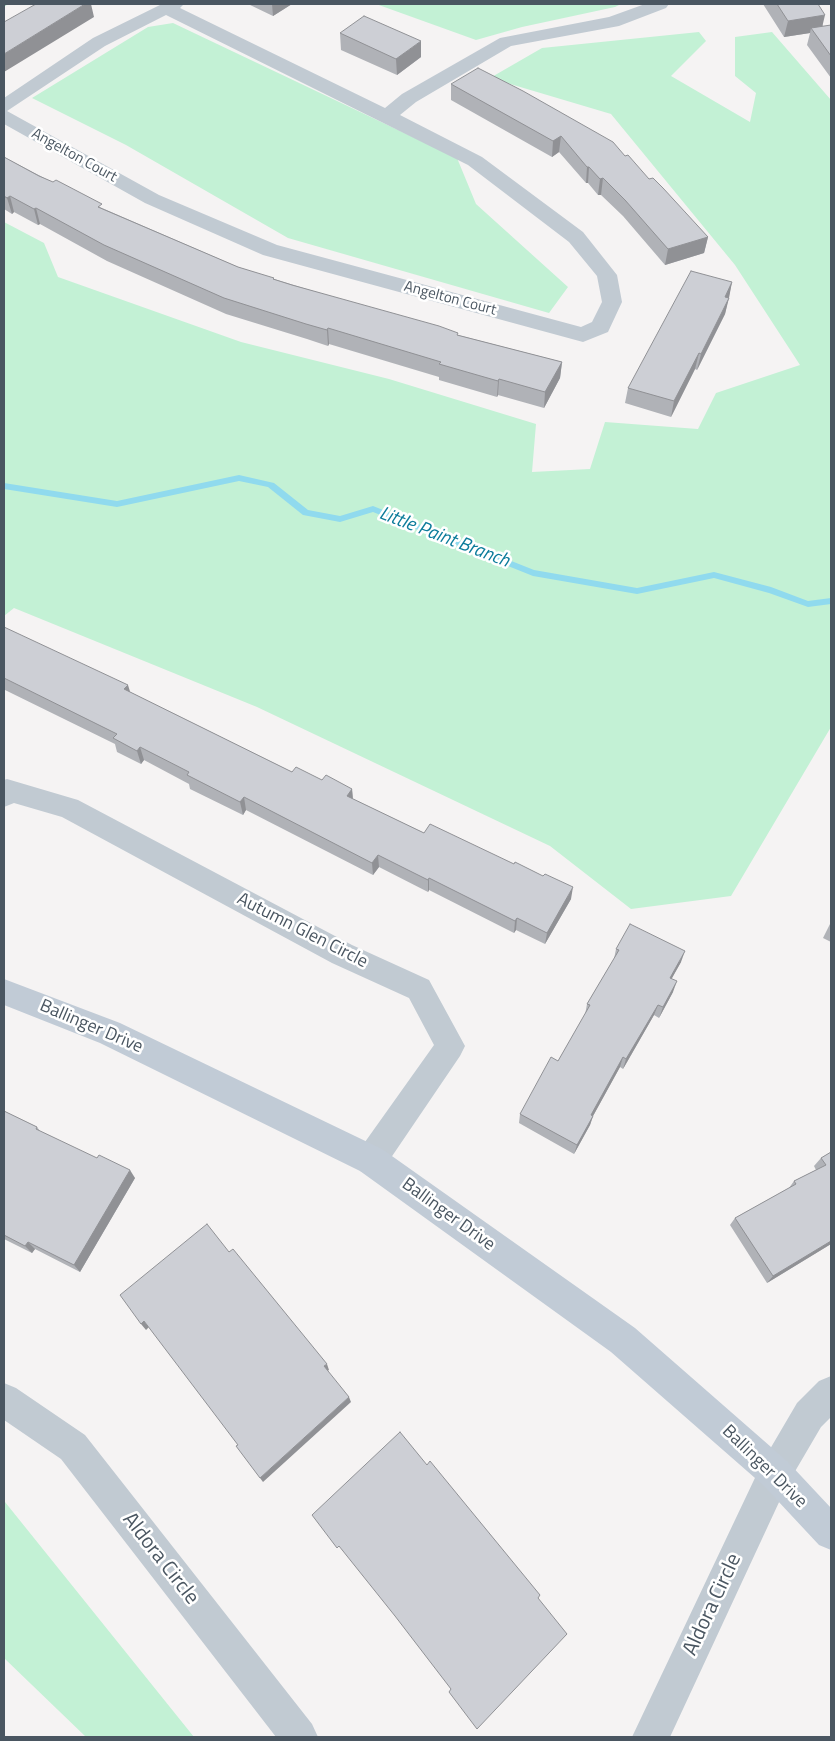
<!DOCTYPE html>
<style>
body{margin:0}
#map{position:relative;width:835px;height:1741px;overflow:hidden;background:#f5f3f3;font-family:"Titillium Web",sans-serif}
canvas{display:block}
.frame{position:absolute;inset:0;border:5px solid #4a5661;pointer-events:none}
</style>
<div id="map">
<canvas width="835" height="1741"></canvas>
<div class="frame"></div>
</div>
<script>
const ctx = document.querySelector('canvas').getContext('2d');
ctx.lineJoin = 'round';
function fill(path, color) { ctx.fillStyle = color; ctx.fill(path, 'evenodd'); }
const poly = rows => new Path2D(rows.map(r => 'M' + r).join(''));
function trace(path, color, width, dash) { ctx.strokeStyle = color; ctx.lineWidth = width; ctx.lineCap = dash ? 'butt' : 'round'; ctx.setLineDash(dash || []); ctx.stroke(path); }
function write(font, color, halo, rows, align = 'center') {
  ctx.font = font + ' "Titillium Web",sans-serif'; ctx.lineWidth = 5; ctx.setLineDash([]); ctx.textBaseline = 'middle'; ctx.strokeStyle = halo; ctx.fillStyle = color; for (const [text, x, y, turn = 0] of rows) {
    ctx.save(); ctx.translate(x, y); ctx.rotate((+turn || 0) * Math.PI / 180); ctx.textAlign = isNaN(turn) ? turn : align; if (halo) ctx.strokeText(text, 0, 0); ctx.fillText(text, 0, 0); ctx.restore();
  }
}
fill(poly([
 [376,4,621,4,615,7,522,27,476,40],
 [173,23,457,158,476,204,568,287,549,313,288,238,126,145,32,98,148,27],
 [699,32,706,41,671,76,750,122,756,93,735,76,735,37,772,32,831,100,831,727,731,896,631,909,550,846,257,707,14,608,4,616,4,222,44,243,58,277,241,342,389,379,536,424,532,472,590,469,605,422,698,429,716,393,800,365,735,265,611,114,490,78,542,48],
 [4,1501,5,1502,194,1737,86,1737,4,1658]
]), '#c3f1d5');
fill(poly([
 [239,475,274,483,308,510,340,516,373,506,534,570,637,588,714,572,771,587,808,601,831,598,831,604,808,607,769,593,714,578,637,594,533,576,373,512,340,522,303,515,268,487,239,481,117,507,4,489,4,483,117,501,239,475]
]), '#90daee');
trace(poly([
 [4,5,6,4]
]), '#7ad0a6', 2.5, [2.5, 2]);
fill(poly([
 [162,4,184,4,180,8,385,108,402,94,500,38,609,17,645,4,669,4,666,8,619,26,511,46,416,102,400,115,482,157,583,232,617,275,622,302,608,332,583,342,263,255,145,203,4,124,4,98,93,38,162,4],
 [166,15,468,165,569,242,597,276,602,302,592,322,581,327,277,245,159,195,7,111,105,46,166,15],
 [7,779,78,800,352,945,429,980,465,1046,460,1056,382,1171,371,1175,360,1171,356,1160,360,1149,434,1045,409,998,332,963,62,817,14,803,4,807,4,780,7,779],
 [831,1376,831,1417,821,1427,787,1485,670,1737,632,1737,763,1461,797,1403,819,1381,831,1376],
 [4,1383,16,1388,85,1435,312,1724,318,1737,276,1737,61,1459,4,1420,4,1383]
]), '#c1cad2');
fill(poly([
 [4,979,120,1023,382,1149,635,1328,787,1461,831,1508,831,1550,819,1545,763,1485,611,1352,360,1171,100,1043,4,1005,4,979]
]), '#c1cbd6');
fill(poly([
 [248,4,292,4,273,16],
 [763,4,818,4,823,27,831,25,831,78,807,45,810,33,784,37],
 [340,33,421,57,397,75,341,50],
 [451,84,625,156,708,237,704,253,665,265,623,216,601,195,598,195,588,183,586,183,559,152,552,157,451,100],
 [4,157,102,208,238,267,274,279,458,335,562,362,560,378,544,408,498,395,497,397,439,380,439,377,329,344,328,346,307,339,226,314,107,261,40,224,38,225,14,212,12,214,4,209],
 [732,282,725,314,697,370,695,369,671,417,625,403,628,388],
 [4,627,130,692,292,772,352,789,353,799,424,833,571,899,545,944,516,930,514,933,429,890,428,892,379,867,373,875,246,810,243,815,190,789,189,784,144,760,141,764,117,752,115,744,5,690,4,692],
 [831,922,831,942,823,938],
 [616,949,681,962,671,979,673,992,659,1018,654,1015,623,1069,620,1067,593,1116,590,1125,574,1154,519,1123,520,1114,558,1061,585,1015,587,1004,614,959],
 [4,1111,37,1127,40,1131,135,1178,80,1272,35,1249,32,1253,4,1239],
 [831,1152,831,1244,767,1283,730,1225,735,1218,789,1188,794,1181,816,1170,814,1166,821,1158]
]), '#b0b2b7');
fill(poly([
 [85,4,91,4,94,17,4,72,4,54],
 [272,4,292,4,273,16],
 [825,15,821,32,811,28,810,33,784,37,788,21],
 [421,41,421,57,397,75,396,59],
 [561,136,559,152,552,157,553,141],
 [587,167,589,167,588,183,586,183],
 [603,178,601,195,598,195,600,179],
 [10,196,14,212,12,214,7,198],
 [36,208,40,224,38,225,34,209],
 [708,237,704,253,665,265,668,249],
 [732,282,729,298,721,313,725,297],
 [729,298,725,314,697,370,701,354],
 [328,328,329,344,328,346,327,330],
 [699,353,695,369,671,417,674,401],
 [562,362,560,378,544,408,545,392],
 [499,379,498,395,497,397,498,381],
 [128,685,132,698,124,689],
 [140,747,144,760,141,764,137,751],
 [352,789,353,801,347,796],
 [244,797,246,810,243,815,240,802],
 [378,855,379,867,373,875,372,863],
 [429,878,429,890,428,892,428,880],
 [573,887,571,899,545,944,547,933],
 [517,918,516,930,514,933,515,921],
 [685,951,681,962,666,989,670,978],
 [677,981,673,992,659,1018,663,1007],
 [658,1005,654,1015,623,1069,626,1059],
 [623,1057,620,1067,593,1116,590,1125,574,1154,577,1145,591,1115],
 [130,1170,135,1178,80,1272,74,1265],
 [831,1241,831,1244,767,1283,773,1276],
 [28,1242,35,1249,32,1253,25,1246],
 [144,1321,149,1327,146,1330,141,1324],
 [327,1364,329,1370,326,1372,324,1366],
 [349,1397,351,1402,263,1482,260,1478]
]), '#909195');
const building = poly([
 [36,4,85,4,4,54,4,22,36,4],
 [777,4,818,4,825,15,788,21,777,4],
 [364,16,421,41,396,59,340,33,364,16],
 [831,25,831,56,811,28,831,25],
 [478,68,523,91,613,142,625,156,628,155,649,179,653,178,663,188,708,237,668,249,625,200,603,178,600,179,589,167,587,167,561,136,553,141,451,84,478,68],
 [4,157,39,176,53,182,56,180,102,204,98,207,238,267,274,278,273,279,292,285,439,326,458,333,457,335,562,362,545,392,499,379,498,381,439,364,441,362,328,328,327,330,306,324,224,298,104,245,36,208,34,209,10,196,7,198,4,196,4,157],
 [691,271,732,282,725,297,729,298,701,354,699,353,674,401,628,388,691,271],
 [4,627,128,685,124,689,292,772,296,767,322,780,326,775,352,789,347,796,424,833,430,824,514,864,515,862,543,876,545,874,573,887,547,933,517,918,515,921,429,878,428,880,378,855,372,863,244,797,240,802,187,775,189,772,140,747,137,751,113,738,117,734,4,678,4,627],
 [630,924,685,951,670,978,677,981,663,1007,658,1005,626,1059,623,1057,591,1115,593,1116,577,1145,520,1114,551,1057,558,1061,590,1005,587,1004,619,950,616,949,630,924],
 [4,1111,37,1127,36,1129,97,1158,99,1155,130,1170,74,1265,28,1242,25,1246,4,1235,4,1111],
 [831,1152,831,1241,773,1276,735,1218,796,1184,794,1181,826,1165,821,1158,831,1152],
 [207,1224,229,1252,233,1249,327,1364,324,1366,349,1397,260,1478,236,1446,238,1445,144,1321,141,1324,120,1295,207,1224],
 [400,1432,427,1465,430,1461,540,1595,538,1598,567,1634,477,1729,449,1692,451,1689,395,1616,339,1546,337,1548,312,1515,400,1432]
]);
fill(building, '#cdcfd5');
trace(building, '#909195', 1);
write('15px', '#4a5661', '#fff', [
 ["Angelton Court",74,156,29],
 ["Angelton Court",450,299,15]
]);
write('18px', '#4a5661', '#fff', [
 ["Autumn Glen Circle",302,931,27],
 ["Ballinger Drive",91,1027,23],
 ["Ballinger Drive",448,1215,36],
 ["Ballinger Drive",764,1467,44]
]);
write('italic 19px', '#0c7c9b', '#fff', [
 ["Little Paint Branch",444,538,21]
]);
write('21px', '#4a5661', '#fff', [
 ["Aldora Circle",160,1559,52],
 ["Aldora Circle",713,1605,-65]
]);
</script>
